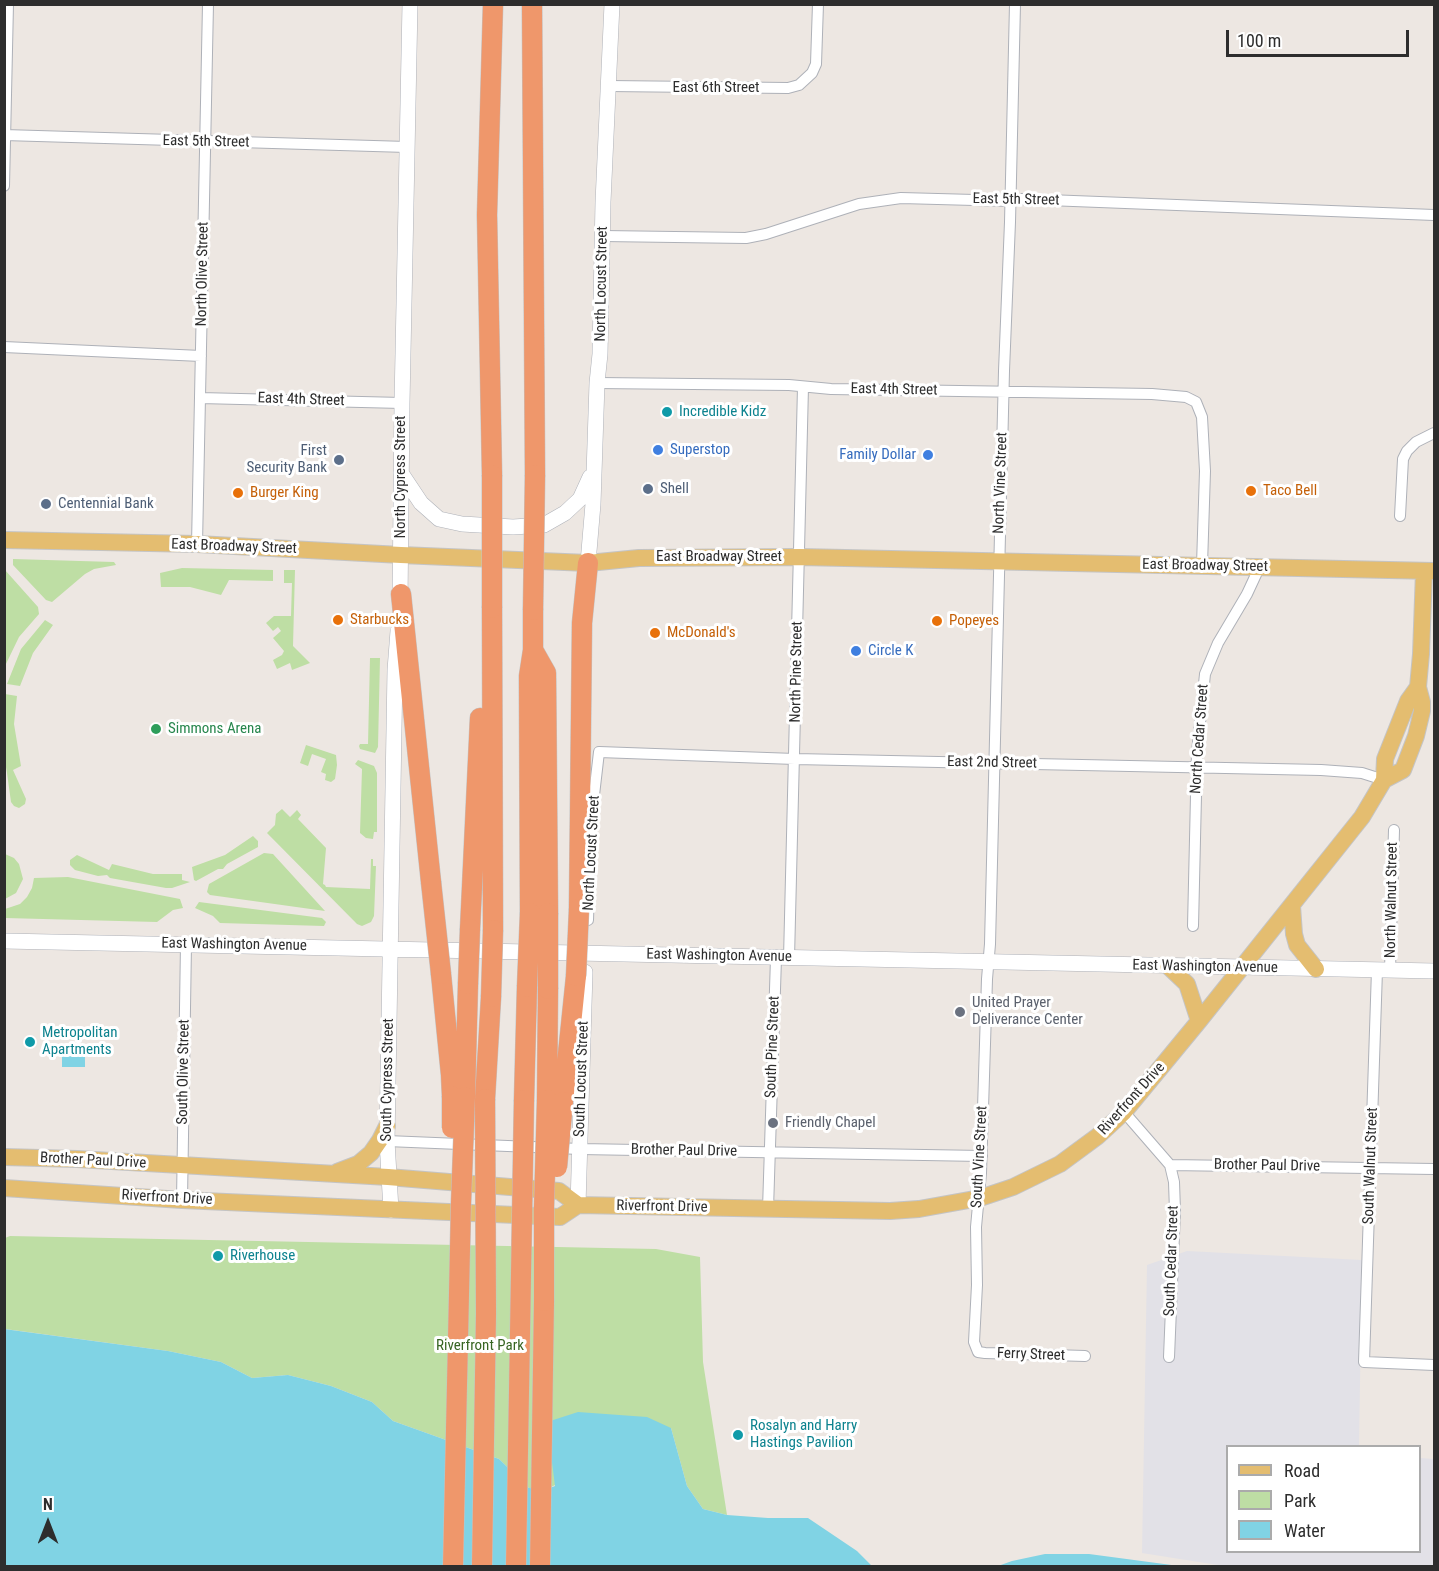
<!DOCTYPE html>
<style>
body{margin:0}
#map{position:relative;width:1439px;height:1571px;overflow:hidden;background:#ede7e2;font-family:"Roboto Condensed",sans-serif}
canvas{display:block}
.frame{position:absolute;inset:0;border:6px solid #2d2d2d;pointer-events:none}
.legend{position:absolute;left:1226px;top:1445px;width:195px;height:108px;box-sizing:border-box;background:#fff;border:2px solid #ababab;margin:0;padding:8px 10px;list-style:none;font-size:18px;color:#2d2d2d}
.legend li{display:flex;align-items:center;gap:12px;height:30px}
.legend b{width:30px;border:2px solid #ababab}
.north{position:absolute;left:18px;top:1493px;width:60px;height:60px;-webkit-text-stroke:4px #fff;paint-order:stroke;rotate:0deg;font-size:16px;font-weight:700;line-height:24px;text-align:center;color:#2d2d2d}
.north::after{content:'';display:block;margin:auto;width:21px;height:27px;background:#2d2d2d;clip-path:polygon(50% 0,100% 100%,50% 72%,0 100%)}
.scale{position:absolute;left:1226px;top:30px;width:183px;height:27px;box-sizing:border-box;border:3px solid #2d2d2d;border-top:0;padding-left:8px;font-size:18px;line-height:21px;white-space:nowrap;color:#2d2d2d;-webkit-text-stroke:4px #fff;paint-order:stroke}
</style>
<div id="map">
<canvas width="1439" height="1571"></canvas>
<div class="frame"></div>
<ul class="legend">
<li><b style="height:8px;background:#e4bd70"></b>Road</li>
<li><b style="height:16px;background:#bedea4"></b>Park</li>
<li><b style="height:16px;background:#80d3e4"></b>Water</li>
</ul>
<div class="north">N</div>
<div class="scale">100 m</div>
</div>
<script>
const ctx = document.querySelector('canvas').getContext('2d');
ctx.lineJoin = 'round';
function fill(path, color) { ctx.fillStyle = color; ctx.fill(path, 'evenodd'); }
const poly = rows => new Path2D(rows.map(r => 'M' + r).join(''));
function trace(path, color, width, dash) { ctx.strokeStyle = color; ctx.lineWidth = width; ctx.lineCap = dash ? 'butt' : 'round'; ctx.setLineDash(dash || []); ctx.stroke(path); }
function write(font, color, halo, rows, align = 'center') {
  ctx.font = font + ' "Roboto Condensed",sans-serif'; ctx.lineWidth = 6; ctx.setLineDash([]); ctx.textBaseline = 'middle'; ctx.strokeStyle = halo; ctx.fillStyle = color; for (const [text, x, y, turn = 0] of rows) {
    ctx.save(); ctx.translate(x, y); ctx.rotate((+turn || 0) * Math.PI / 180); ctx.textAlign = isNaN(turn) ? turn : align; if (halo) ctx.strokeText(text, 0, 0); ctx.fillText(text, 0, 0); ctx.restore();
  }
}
fill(poly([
 [1187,1251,1362,1260,1359,1446,1228,1446,1228,1552,1420,1552,1420,1458,1434,1459,1434,1566,1224,1566,1142,1553,1147,1265]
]), '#e2e1e7');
fill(poly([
 [13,559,114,562,116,565,94,569,85,574,52,602,46,600,13,565],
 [182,568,273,570,273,581,229,580,221,595,190,587,161,587,160,573],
 [5,570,38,607,39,614,19,637,5,666],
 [284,570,295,570,293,646,310,663,292,670,290,663,277,669,273,660,282,655,284,651,273,638,281,631,278,627,273,631,266,623,274,616,291,616,292,583,284,583],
 [45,620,53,625,33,653,20,686,7,684,21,649],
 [370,658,380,658,378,747,375,753,360,749,359,746,360,744,368,744],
 [5,694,17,696,14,724,21,766,13,770,26,799,25,804,19,808,14,806,11,802,7,773,4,755],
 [306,745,336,755,337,765,335,779,331,782,325,780,326,774,321,772,326,759,312,754,308,766,300,763],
 [358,760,374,766,377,773,377,832,374,832,373,839,366,838,360,833,362,769,355,764],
 [282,809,290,817,297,810,301,815,298,819,326,848,323,884,325,885,326,887,370,889,371,859,373,859,373,866,376,866,374,916,371,922,362,926,357,924,267,833,275,825,276,814],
 [253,836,258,841,258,847,227,864,223,869,218,869,196,881,194,880,192,867,225,855],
 [264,853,273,854,325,911,210,895,207,892,209,884],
 [5,854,14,858,19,864,23,879,16,893,5,899],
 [77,855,109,870,112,864,153,874,182,874,182,880,190,882,172,888,166,888,110,878,107,875,98,876,75,870,70,865,70,860],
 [68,877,180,899,183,908,173,910,157,922,5,918,5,909,20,904,27,897,32,888,34,878],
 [199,902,322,918,326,922,324,926,220,923,213,916,195,908],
 [10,1236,656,1249,700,1257,703,1362,727,1515,703,1509,687,1486,671,1428,547,1489,529,1488,499,1459,393,1421,372,1402,331,1386,288,1375,252,1378,221,1362,168,1351,5,1329,5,1238]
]), '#bedea4');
fill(poly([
 [62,1045,85,1045,85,1067,62,1067],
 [4,1329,168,1351,221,1362,252,1378,288,1375,331,1386,372,1402,393,1421,499,1459,529,1488,547,1489,555,1486,547,1422,578,1412,647,1417,671,1428,687,1486,703,1509,727,1515,768,1518,808,1518,857,1551,872,1566,5,1566],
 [1045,1554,1089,1554,1179,1566,998,1566,1012,1561]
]), '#80d3e4');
const street = poly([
 [1015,4,1010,222,1004,371,990,944,987,979,981,1173,976,1227,977,1285,974,1342,978,1352,985,1353,1085,1356],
 [609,86,788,88,799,85,812,73,816,64,818,4],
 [4,135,407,147],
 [4,186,8,4],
 [603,236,746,238,766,234,859,204,901,198,1011,201,1022,199,1434,215],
 [4,347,201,356],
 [597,383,789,385,831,389,1152,394,1186,397,1196,402,1202,417,1205,471,1202,565],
 [200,398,402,403],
 [1400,516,1403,459,1407,451,1416,442,1434,433],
 [197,544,208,4],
 [588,920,591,821,599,752,795,759,1321,770,1362,773,1384,780],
 [1193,926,1197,752,1205,674,1218,643,1247,594,1260,566],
 [789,958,803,387],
 [1377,970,1364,1362,1434,1365],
 [1390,970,1394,830],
 [1124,1112,1170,1165,1434,1169],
 [387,1141,580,1149,982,1156],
 [182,1200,186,944],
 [768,1209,776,958],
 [1169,1357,1175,1211,1174,1182,1170,1165]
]);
const secondary = poly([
 [401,473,421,503,439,519,462,524,513,527,544,525,565,513,580,499,590,477],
 [588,563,593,504,597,383,600,354,603,202,612,4],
 [400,604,402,403,410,4],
 [4,941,1434,971],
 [578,1205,585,972],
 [391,1210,387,1141,395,670,398,631]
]);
const primary = poly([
 [4,540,197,544,401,555,588,563,639,558,800,557,1434,571],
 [1384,780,1403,770,1416,736,1422,711,1422,702,1418,687,1421,654,1424,571],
 [1292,906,1294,934,1297,945,1316,969],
 [1168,966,1187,984,1199,1021],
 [4,1157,77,1159,388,1177,559,1191,578,1205],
 [337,1172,358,1164,371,1153,380,1140,387,1126],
 [4,1188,182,1200,560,1217,578,1205,890,1211,919,1209,980,1198,1013,1187,1060,1164,1098,1136,1124,1112,1199,1021,1362,817,1384,780,1385,759,1408,701,1418,687]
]);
const highway = poly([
 [532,4,535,475],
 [492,475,487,215,493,4],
 [401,594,431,882],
 [492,608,493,930],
 [533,650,546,673,548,913],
 [579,909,582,623,588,563],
 [530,913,529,676,533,650,533,610],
 [470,929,480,718],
 [441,974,451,1075,452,1096],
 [465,1097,468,984],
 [485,1099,491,997],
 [524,1100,527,987],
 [547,1100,548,989],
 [563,1102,576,976],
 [540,1566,544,1301]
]);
trace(street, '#aeb1b8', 12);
trace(secondary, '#aeb1b8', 16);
trace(primary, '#c4c4c4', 18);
trace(highway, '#c4c4c4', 21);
trace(street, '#fff', 10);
trace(secondary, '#fff', 15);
trace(primary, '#e4bd70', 16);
trace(highway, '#ef976b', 20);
const highwayBridge = poly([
 [492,475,492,608],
 [533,610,535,475],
 [431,882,441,974],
 [576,976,579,909],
 [468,984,470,929],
 [527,987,530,913],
 [548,989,548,913],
 [491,997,493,930],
 [452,1096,452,1128],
 [557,1167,563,1102],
 [544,1301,544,1207,547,1100],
 [453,1566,461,1203,465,1097],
 [482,1566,486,1314,485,1099],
 [516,1566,524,1100]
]);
trace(highwayBridge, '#c4c4c4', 21, []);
trace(highwayBridge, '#ef976b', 20);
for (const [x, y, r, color] of [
 [667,412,6,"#0f9aa8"],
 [658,450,6,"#3f7fe0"],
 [928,455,6,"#3f7fe0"],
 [339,460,6,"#5c6f8a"],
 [648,489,6,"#5c6f8a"],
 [1251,491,6,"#e8710a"],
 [238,493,6,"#e8710a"],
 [46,504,6,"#5c6f8a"],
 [338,620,6,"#e8710a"],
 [937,621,6,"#e8710a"],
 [655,633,6,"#e8710a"],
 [856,651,6,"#3f7fe0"],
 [156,729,6,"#2e9e5b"],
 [960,1012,6,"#6b7280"],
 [30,1042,6,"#0f9aa8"],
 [773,1123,6,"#6b7280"],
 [218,1256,6,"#0f9aa8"],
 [738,1435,6,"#0f9aa8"]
]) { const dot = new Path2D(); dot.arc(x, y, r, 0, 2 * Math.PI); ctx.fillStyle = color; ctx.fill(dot); trace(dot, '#fff', 2); }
write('15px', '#2d2d2d', '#fff', [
 ["East 6th Street",716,88],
 ["East 5th Street",206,142,1],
 ["East 5th Street",1016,200,1],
 ["North Olive Street",203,274,-89],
 ["North Locust Street",602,284,-89],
 ["East 4th Street",894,390,1],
 ["East 4th Street",301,400,2],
 ["North Cypress Street",401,477,-90],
 ["North Vine Street",1001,483,-88],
 ["East Broadway Street",234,547,2],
 ["East Broadway Street",719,557],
 ["East Broadway Street",1205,566,1],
 ["North Pine Street",797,672,-89],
 ["North Cedar Street",1200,739,-86],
 ["East 2nd Street",992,763,1],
 ["North Locust Street",592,853,-87],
 ["North Walnut Street",1392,900,-89],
 ["East Washington Avenue",234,945,1],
 ["East Washington Avenue",719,956,1],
 ["East Washington Avenue",1205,967,1],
 ["South Pine Street",773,1047,-88],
 ["South Olive Street",184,1072,-89],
 ["South Locust Street",582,1079,-88],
 ["South Cypress Street",388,1080,-89],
 ["Riverfront Drive",1132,1099,-48],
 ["Brother Paul Drive",684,1151,1],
 ["South Vine Street",980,1157,-87],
 ["Brother Paul Drive",93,1161,3],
 ["Brother Paul Drive",1267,1166,1],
 ["South Walnut Street",1371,1166,-88],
 ["Riverfront Drive",167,1198,3],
 ["Riverfront Drive",662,1207,1],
 ["South Cedar Street",1172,1261,-88],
 ["Ferry Street",1031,1355,2]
]);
write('15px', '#0d838f', '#fff', [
 ["Incredible Kidz",679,412],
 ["Metropolitan",42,1033],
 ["Apartments",42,1050],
 ["Riverhouse",230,1256],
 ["Rosalyn and Harry",750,1426],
 ["Hastings Pavilion",750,1443]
], 'left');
write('15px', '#366cbe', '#fff', [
 ["Superstop",670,450],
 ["Family Dollar",916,455,"right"],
 ["Circle K",868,651]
], 'left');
write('15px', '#4e5e75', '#fff', [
 ["First",327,451,"right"],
 ["Security Bank",327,468,"right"],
 ["Shell",660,489],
 ["Centennial Bank",58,504]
], 'left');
write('15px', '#c56008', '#fff', [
 ["Taco Bell",1263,491],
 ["Burger King",250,493],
 ["Starbucks",350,620],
 ["Popeyes",949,621],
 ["McDonald's",667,633]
], 'left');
write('15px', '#27864d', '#fff', [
 ["Simmons Arena",168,729]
], 'left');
write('15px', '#5b616d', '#fff', [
 ["United Prayer",972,1003],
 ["Deliverance Center",972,1020],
 ["Friendly Chapel",785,1123]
], 'left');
write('15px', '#376523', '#fff', [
 ["Riverfront Park",480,1346]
]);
</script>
